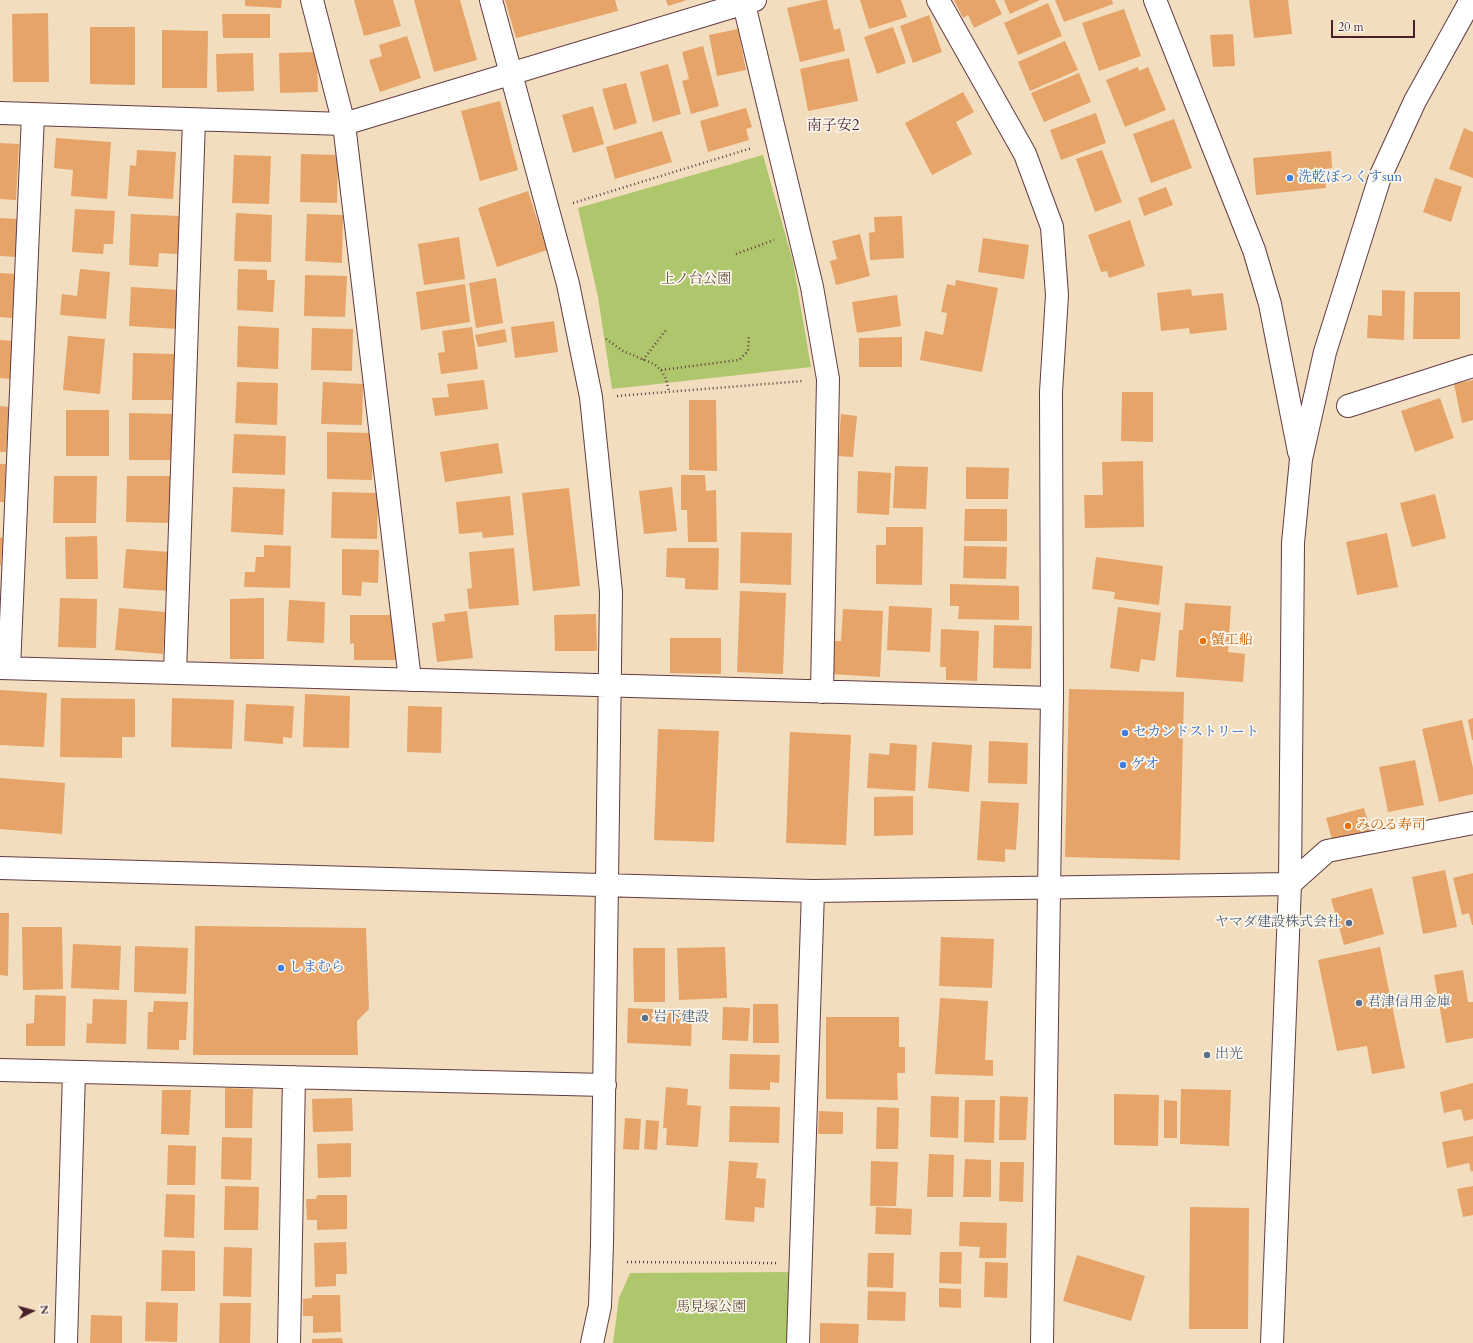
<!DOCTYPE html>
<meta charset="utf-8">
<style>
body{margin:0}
#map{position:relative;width:1473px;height:1343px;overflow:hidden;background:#f2ddbf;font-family:Cardo,serif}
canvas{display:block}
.north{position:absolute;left:12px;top:1291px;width:40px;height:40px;-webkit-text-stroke:3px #fbf7ec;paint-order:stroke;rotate:84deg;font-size:11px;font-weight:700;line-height:16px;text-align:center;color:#4a1f2b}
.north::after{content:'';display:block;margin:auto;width:14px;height:18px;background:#4a1f2b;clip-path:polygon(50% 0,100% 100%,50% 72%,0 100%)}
.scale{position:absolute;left:1331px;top:20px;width:84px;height:18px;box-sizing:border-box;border:2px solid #4a1f2b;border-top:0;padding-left:5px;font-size:12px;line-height:14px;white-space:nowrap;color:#4a1f2b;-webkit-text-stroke:3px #fbf7ec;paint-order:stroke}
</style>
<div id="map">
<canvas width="1473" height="1343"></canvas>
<div class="north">N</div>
<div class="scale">20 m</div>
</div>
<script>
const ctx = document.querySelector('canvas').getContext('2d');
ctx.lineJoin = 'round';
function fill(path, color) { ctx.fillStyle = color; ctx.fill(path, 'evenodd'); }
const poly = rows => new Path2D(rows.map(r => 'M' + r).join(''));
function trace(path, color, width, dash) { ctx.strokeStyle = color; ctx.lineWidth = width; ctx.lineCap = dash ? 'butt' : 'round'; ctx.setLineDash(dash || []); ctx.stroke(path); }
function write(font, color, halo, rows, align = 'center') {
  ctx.font = font + ' Cardo,"Noto Serif JP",serif'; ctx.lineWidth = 3.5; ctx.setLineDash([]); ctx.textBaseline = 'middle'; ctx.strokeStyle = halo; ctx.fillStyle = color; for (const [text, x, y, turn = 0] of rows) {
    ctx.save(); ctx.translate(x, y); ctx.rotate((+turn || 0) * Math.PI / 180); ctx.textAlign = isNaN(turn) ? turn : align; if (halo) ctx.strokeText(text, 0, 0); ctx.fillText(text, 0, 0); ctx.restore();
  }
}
fill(poly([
 [763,155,793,262,811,367,612,389,598,297,578,208],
 [791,1272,788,1343,613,1343,619,1298,630,1273]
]), '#afc76c');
fill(poly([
 [245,0,282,0,281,8,245,6],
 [354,0,393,0,401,26,364,36],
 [414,0,460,0,477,60,434,72],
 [505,0,615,0,618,11,516,38],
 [666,0,687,0,668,6],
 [822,0,827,0,834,30,840,28,845,51,800,62,787,8],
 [860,0,901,0,907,17,869,29],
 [954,0,995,0,1002,14,974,28,968,15,963,18],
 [1004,0,1040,0,1010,14],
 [1055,0,1112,0,1113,4,1064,22],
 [1249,0,1288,0,1292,34,1254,38],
 [1048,3,1062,36,1018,55,1004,23],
 [1124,9,1141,56,1099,71,1082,23],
 [48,13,49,82,13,82,12,14],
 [222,14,270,14,270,38,223,38],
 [929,15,942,52,913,63,900,26],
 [90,27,135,27,135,85,90,84],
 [893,27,906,63,877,74,864,37],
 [738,29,746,70,717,76,709,35],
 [162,30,208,31,207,88,162,88],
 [1233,34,1235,66,1213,67,1210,35],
 [407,36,421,78,380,92,369,60,382,56,379,45],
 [1065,41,1078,70,1030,91,1018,62],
 [703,46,719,106,691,114,682,81,689,79,682,52],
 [317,52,318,92,280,93,279,53],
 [253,53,254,91,217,92,216,54],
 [849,58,858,101,808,111,800,69],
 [668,64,681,114,653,122,640,72],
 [1138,67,1139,71,1148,67,1166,110,1125,127,1106,80],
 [1079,73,1091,102,1044,122,1031,93],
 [626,83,637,123,614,130,602,89],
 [963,92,974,112,956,122,972,154,932,175,905,123],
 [500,101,518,170,480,181,461,111],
 [593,106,604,144,573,153,562,115],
 [746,108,752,127,746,129,749,140,708,152,700,121],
 [1096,113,1106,143,1061,160,1050,130],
 [1174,119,1192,168,1151,183,1133,134],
 [1464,128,1473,132,1473,178,1449,169],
 [662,131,672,162,615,179,606,147],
 [56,138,111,142,107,199,71,196,73,170,54,168],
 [0,143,19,144,16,200,0,199],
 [137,150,176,152,173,199,128,196,130,165,136,166],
 [1102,150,1122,202,1095,212,1076,159],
 [1331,151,1332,168,1324,169,1326,188,1256,195,1253,158],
 [301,154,338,155,337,203,300,202],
 [234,155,271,156,269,204,232,203],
 [1435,178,1462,187,1451,222,1423,212],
 [1166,187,1173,205,1144,216,1138,198],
 [528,191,547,250,497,267,478,208],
 [75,209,115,211,113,244,104,244,103,254,72,252],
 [236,213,272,215,271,262,234,261],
 [131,214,180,216,178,254,159,253,158,267,129,265],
 [307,214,343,215,342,263,305,261],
 [902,216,904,258,870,260,869,233,875,232,874,217],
 [0,218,19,219,17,257,0,256],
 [1130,220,1145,266,1109,278,1107,271,1101,272,1088,235],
 [860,234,870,276,836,285,830,261,837,259,832,241],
 [459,237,465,279,424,285,418,244],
 [983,238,1029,245,1024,279,978,272],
 [80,269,110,272,106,319,60,315,62,294,77,296],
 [238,269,267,270,267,280,275,280,273,312,237,310],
 [0,273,15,274,13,318,0,317],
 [305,275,347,276,345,317,304,316],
 [496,278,503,323,476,328,469,283],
 [956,280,998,288,982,372,920,360,925,331,943,335,947,313,941,312,947,284,955,286],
 [465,284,470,322,421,330,416,292],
 [131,287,180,290,178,329,129,326],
 [1191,289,1192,296,1223,293,1227,330,1190,334,1189,328,1161,331,1157,293],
 [1382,290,1405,291,1404,340,1367,338,1368,315,1382,316],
 [1414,292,1460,292,1460,339,1413,339],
 [897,295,901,326,857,333,852,302],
 [554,321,558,352,515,358,511,327],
 [238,326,279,328,278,369,237,367],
 [472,327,478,369,441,374,438,353,445,352,442,331],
 [312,328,353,329,352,371,311,370],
 [505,329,507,342,478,347,475,335],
 [68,336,105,339,100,394,63,390],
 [902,337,902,367,859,367,859,338],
 [0,340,13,341,10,379,0,378],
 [133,353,176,354,175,400,132,400],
 [484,380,488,409,435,416,432,398,449,397,447,384],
 [1473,380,1473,420,1462,423,1454,384],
 [237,382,278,383,277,425,235,423],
 [323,382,363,384,362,425,321,424],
 [1122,392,1153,392,1153,442,1121,441],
 [1440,398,1454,438,1415,452,1401,411],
 [689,400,716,400,717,471,689,470],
 [0,406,9,407,6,452,0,452],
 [66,410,109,410,109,456,66,456],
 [129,413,173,414,173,460,129,460],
 [841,414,857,416,853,457,838,456],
 [327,432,373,433,372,480,327,479],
 [234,434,286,436,285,475,232,473],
 [498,443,503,473,445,482,440,452],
 [1143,461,1144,527,1085,528,1084,495,1103,495,1102,462],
 [0,464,6,464,4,502,0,502],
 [895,466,928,467,926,509,893,508],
 [966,467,1009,468,1008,499,966,499],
 [858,471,891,473,889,515,857,513],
 [681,475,705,475,706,491,716,490,717,542,688,542,687,510,681,510],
 [54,476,97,476,96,523,53,523],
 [127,476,170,476,170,523,126,522],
 [233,487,285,489,283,535,231,532],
 [672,487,677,531,644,534,639,491],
 [569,488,580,586,533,591,522,493],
 [332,492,378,493,377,539,331,538],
 [1435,494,1446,538,1412,547,1400,503],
 [510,496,514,535,483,538,482,532,459,534,456,502],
 [965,509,1007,509,1007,541,964,541],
 [886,527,923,527,922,585,876,584,876,545,886,545],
 [741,532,792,533,791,585,740,583],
 [1387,533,1398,587,1357,595,1346,542],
 [97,536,98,579,66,579,65,537],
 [0,537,3,538,1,565,0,565],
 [264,545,291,546,290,588,244,587,245,572,255,572,256,557,264,557],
 [964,546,1007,547,1006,579,963,578],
 [514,548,519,605,469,609,467,589,472,588,469,552],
 [667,548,719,548,718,590,685,589,685,578,666,577],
 [126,549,170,552,168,591,123,588],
 [342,549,379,550,378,583,362,582,361,596,342,595],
 [1096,557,1163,566,1159,605,1114,599,1115,592,1092,589],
 [950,584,1019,586,1019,620,958,619,959,606,950,606],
 [740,591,786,593,783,674,737,672],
 [60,598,97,599,96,648,58,647],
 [264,598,264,659,230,659,230,599],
 [289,600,325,602,324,643,287,641],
 [1185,603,1231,606,1228,652,1245,654,1243,682,1176,677,1179,630,1183,630],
 [889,606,932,608,930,652,887,650],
 [1118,607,1161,613,1155,661,1141,659,1139,672,1110,668],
 [119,608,166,612,163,654,115,650],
 [843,609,883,611,880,677,830,674,832,641,841,641],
 [467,611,473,658,437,662,432,623,445,621,444,614],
 [596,614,597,651,555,651,554,615],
 [350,615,397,615,396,660,354,660,354,643,350,644],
 [994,625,1032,626,1031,669,993,668],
 [941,629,979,631,977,681,946,680,946,667,940,667],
 [670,638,721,638,721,674,670,673],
 [1069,689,1184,692,1180,860,1065,857],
 [0,690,47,693,44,747,0,745],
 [305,694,350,696,349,748,303,747],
 [61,698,135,699,135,737,122,737,122,758,60,757],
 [172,698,234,700,232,749,171,747],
 [246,704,294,706,292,738,283,737,283,744,244,741],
 [408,706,442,707,441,753,407,752],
 [1473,718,1473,740,1472,740,1468,720],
 [1462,720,1473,768,1473,794,1439,802,1422,729],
 [658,729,719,731,714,842,654,840],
 [790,732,851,735,846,845,786,843],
 [989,741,1028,743,1027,784,988,783],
 [932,742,972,745,969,792,928,788],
 [890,743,917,745,915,791,867,788,869,753,889,755],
 [1415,760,1424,805,1388,812,1379,767],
 [0,778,65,783,62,834,0,829],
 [913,796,913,835,874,836,874,797],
 [981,801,1019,803,1016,850,1005,849,1005,862,977,860],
 [1364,808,1371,834,1333,843,1326,818],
 [1445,870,1457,927,1423,934,1412,877],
 [1473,873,1473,925,1472,925,1469,913,1462,915,1453,878],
 [1372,888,1384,934,1344,945,1331,899],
 [0,913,9,913,8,976,0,975],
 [195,926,366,928,369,1009,357,1021,358,1055,193,1055],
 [22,927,62,927,63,989,23,990],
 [941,937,994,939,992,988,939,986],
 [73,944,121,946,119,990,71,988],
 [135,946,188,948,186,994,134,992],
 [725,947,727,998,679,1000,677,948],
 [1380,947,1405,1068,1372,1074,1367,1046,1337,1051,1318,960],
 [633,948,665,948,665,1002,634,1002],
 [1463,970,1468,1002,1473,1002,1473,1038,1446,1043,1434,975],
 [35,995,66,996,65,1046,26,1046,26,1024,34,1023],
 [940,998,988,1001,985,1060,993,1060,993,1076,935,1074],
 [93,999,127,1000,126,1044,86,1043,87,1023,92,1024],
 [154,1001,188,1002,186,1040,179,1040,179,1050,147,1049,148,1012,153,1012],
 [753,1004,778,1004,779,1043,753,1043],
 [723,1007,750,1008,748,1041,722,1040],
 [628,1008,692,1011,691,1046,627,1043],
 [826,1017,899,1017,899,1047,905,1047,905,1073,897,1073,898,1100,826,1099],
 [730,1054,780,1055,779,1083,770,1082,770,1090,729,1089],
 [1473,1083,1473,1119,1464,1121,1461,1109,1444,1113,1440,1092],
 [666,1087,688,1089,687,1105,701,1106,698,1147,666,1145,667,1128,663,1128],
 [225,1088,253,1089,252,1128,225,1128],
 [1181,1089,1231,1090,1229,1146,1180,1144],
 [162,1090,191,1090,189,1135,161,1134],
 [1114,1094,1159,1095,1158,1146,1114,1145],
 [931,1096,959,1097,958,1138,930,1137],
 [1000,1096,1028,1097,1026,1140,999,1140],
 [352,1098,353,1131,313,1132,312,1099],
 [965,1100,995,1100,994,1143,964,1142],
 [1164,1100,1177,1101,1177,1138,1164,1138],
 [730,1106,780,1107,779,1143,729,1142],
 [877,1107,899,1108,898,1149,876,1149],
 [819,1111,843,1112,843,1134,818,1134],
 [625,1118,641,1119,639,1150,623,1149],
 [646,1120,659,1121,657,1150,644,1149],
 [1473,1136,1473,1171,1471,1172,1469,1163,1447,1168,1442,1142],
 [222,1137,252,1138,251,1180,221,1179],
 [351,1143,351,1177,318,1178,317,1144],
 [168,1145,196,1146,195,1185,167,1185],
 [929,1154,954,1155,953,1197,927,1197],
 [965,1159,991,1160,991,1197,963,1197],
 [729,1161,758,1163,756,1178,766,1179,764,1208,755,1207,754,1222,725,1220],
 [871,1161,898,1162,896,1206,870,1206],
 [1000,1162,1024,1162,1023,1202,999,1201],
 [225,1186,259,1187,258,1230,224,1230],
 [1473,1186,1473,1215,1463,1217,1457,1189],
 [166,1194,195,1195,194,1238,164,1237],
 [317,1195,347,1195,347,1229,317,1230,317,1220,307,1220,306,1199,316,1199],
 [876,1207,912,1209,911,1235,875,1234],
 [1190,1207,1249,1208,1248,1329,1189,1329],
 [960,1222,1007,1223,1006,1258,979,1258,980,1247,959,1246],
 [346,1242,347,1274,336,1274,336,1286,315,1287,314,1243],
 [224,1247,252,1248,251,1297,223,1296],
 [162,1250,195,1251,195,1291,161,1291],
 [940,1252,962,1252,961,1284,939,1283],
 [868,1253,894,1253,893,1288,867,1287],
 [1077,1255,1145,1276,1131,1321,1063,1301],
 [985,1262,1008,1263,1007,1298,984,1297],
 [939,1288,961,1289,961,1308,939,1307],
 [868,1291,906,1292,905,1321,867,1320],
 [312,1295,340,1295,341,1332,313,1333,313,1316,303,1316,303,1299,312,1298],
 [146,1302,178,1303,177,1342,145,1341],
 [220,1303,251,1303,250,1343,219,1343],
 [91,1315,122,1316,122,1343,90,1343],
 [820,1323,859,1324,858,1343,820,1343],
 [342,1338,343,1343,312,1343,312,1339]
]), '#e6a468');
const minor = poly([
 [312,0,344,124,410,680],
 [491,0,568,284,591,397,611,592,602,1243,600,1306,592,1343],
 [743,0,812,287,828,379,822,692],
 [938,0,1025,154,1052,227,1057,295,1051,392,1052,698,1042,1343],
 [1155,0,1254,250,1270,304,1299,452],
 [0,113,344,124,755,0],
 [1348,406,1473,366],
 [0,668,1052,698],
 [9,668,33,115],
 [175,673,194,120],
 [0,868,813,891,1290,884,1327,851,1473,823],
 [0,1070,605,1085],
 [66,1343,74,1072],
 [289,1343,294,1077],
 [798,1343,813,891],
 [1272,1343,1290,884,1293,543,1301,459,1325,352,1380,177,1415,101,1471,0]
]);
trace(minor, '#633c41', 24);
trace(poly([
 [573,203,752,148],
 [736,254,774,240],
 [606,339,623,351,654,364,661,370,666,379,669,392],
 [643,360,666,330],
 [661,370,739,360,748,351,749,336],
 [617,396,803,381],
 [627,1262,776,1263]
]), '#633c41', 2.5, [1, 3]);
trace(minor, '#fff', 22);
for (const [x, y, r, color] of [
 [1290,178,4,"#3f7fe0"],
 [1203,641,4,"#e8710a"],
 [1125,733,4,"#3f7fe0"],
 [1123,765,4,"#3f7fe0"],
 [1348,826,4,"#e8710a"],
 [1349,923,4,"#5c6f8a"],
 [281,968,4,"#3f7fe0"],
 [1359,1003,4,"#5c6f8a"],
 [645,1018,4,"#5c6f8a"],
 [1207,1055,4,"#5c6f8a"]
]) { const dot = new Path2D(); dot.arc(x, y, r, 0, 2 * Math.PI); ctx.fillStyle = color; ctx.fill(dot); trace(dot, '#fbf7ec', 1.5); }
write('14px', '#366cbe', '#fbf7ec', [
 ["洗乾ぼっくすsun",1298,178],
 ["セカンドストリート",1133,733],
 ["ゲオ",1131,765],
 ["しまむら",289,968]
], 'left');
write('14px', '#68513e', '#fbf7ec', [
 ["上ノ台公園",696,280],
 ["馬見塚公園",711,1308]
]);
write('14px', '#c56008', '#fbf7ec', [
 ["蟹工船",1211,641],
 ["みのる寿司",1356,826]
], 'left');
write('14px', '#4e5e75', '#fbf7ec', [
 ["ヤマダ建設株式会社",1341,923,"right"],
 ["君津信用金庫",1367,1003],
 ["岩下建設",653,1018],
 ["出光",1215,1055]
], 'left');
write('15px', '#4a1f2b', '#fbf7ec', [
 ["南子安2",833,127]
]);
</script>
